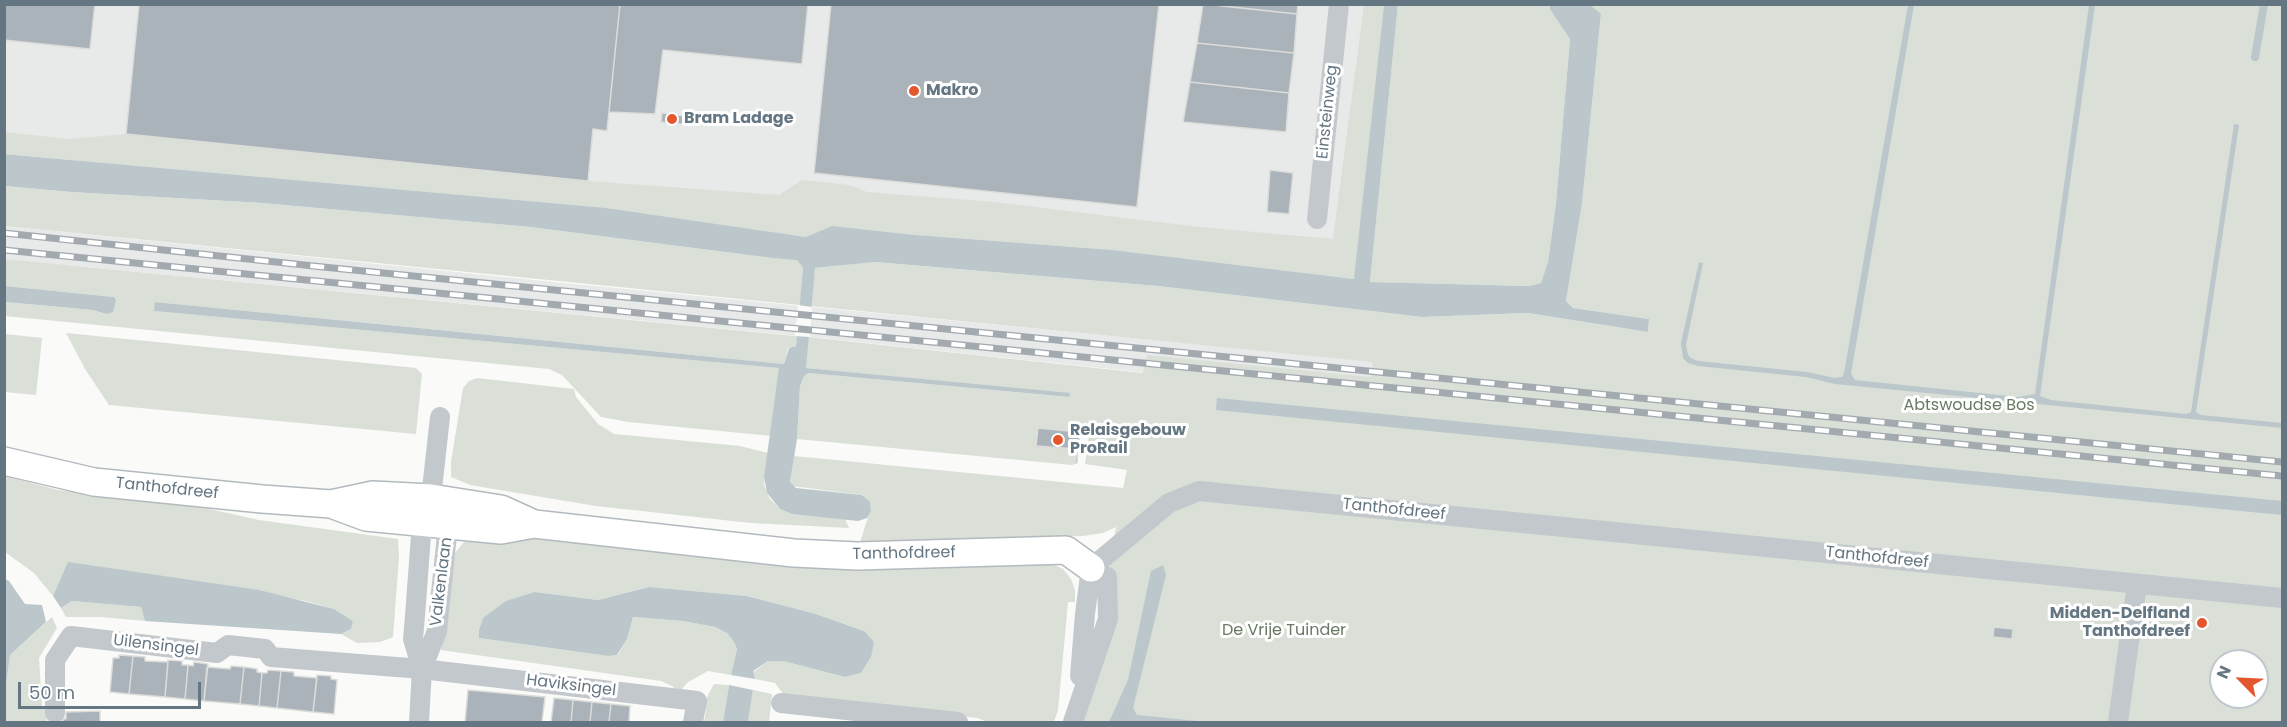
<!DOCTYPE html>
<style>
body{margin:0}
#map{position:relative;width:2287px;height:727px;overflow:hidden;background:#fafaf8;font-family:Poppins,sans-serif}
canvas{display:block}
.frame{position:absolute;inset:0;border:6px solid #657683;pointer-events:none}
.north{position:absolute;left:2209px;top:649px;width:60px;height:60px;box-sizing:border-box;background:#fff;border:2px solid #c1c8cd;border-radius:50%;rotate:294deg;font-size:16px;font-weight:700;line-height:24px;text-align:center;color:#657683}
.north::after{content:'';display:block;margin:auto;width:21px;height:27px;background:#e4572e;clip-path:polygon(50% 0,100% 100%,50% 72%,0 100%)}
.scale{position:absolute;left:18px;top:682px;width:183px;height:27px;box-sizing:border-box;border:3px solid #657683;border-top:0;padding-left:8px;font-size:18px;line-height:21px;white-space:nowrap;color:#657683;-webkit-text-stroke:4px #fff;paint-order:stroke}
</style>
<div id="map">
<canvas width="2287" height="727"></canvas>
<div class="frame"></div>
<div class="north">N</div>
<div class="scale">50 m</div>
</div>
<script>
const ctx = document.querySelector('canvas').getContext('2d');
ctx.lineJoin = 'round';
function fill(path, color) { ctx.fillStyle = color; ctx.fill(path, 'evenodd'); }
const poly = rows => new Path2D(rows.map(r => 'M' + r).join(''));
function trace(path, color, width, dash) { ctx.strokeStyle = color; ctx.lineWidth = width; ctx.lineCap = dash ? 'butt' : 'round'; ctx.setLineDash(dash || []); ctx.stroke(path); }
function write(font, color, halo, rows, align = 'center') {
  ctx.font = font + ' Poppins,sans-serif'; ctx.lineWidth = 6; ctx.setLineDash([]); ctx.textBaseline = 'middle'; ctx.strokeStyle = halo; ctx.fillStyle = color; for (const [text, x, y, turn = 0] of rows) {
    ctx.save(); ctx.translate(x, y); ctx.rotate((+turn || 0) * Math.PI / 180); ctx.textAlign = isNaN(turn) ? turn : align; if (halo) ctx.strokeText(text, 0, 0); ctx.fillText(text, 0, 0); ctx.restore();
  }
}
fill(poly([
 [4,5,1393,5,1355,279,806,237,5,153],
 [5,226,554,282,2282,449,1158,374,810,337,66,265,5,286]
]), '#e8e9e9');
fill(poly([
 [1364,5,1384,5,1355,279,1112,250,915,235,832,226,806,237,606,208,5,154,4,132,70,139,126,134,588,181,779,195,802,180,849,185,867,192,994,202,1199,227,1333,239],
 [1398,5,1550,5,1550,9,1567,32,1570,39,1556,203,1548,262,1541,283,1529,286,1370,282],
 [1590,5,2282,5,2282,722,1083,722,1116,527,1103,533,1083,536,860,543,871,507,863,495,792,486,790,482,794,456,1123,488,1127,470,1085,464,1089,434,1080,432,1080,419,1079,432,1037,429,1036,446,1077,449,1075,462,1077,463,1072,465,797,439,800,386,804,375,808,373,1068,397,1069,394,806,368,807,337,1143,373,1147,355,1371,377,1373,362,810,306,815,268,874,262,1158,286,1422,317,1528,313,1648,332,1649,319,1573,308,1566,301,1582,204,1601,15],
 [2221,661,2257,661,2257,697,2221,697],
 [4,186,71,192,262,203,530,227,772,258,797,259,803,268,800,305,5,226],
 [4,259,795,336,797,336,796,346,788,348,784,364,155,302,155,311,780,368,772,436,628,422,601,417,562,375,549,369,5,316,5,302,93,310,106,314,114,297,5,286],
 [66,333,416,368,422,374,416,434,109,405,85,369],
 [5,334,42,338,36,395,5,392],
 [477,378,574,389,576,397,598,424,614,434,740,446,768,453,764,484,769,498,780,509,792,514,845,519,849,528,751,523,596,506,470,485,451,477,451,462,463,388,469,381],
 [4,476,58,490,196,506,259,520,398,539,399,557,393,637,380,642,357,643,341,634,351,629,353,621,334,609,306,601,213,584,68,563,53,596,34,573,5,552],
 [490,533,848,569,1051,563,1063,569,1071,579,1075,590,1075,602,1068,602,1058,710,1054,722,1013,722,1011,721,1008,722,987,722,978,718,787,699,775,683,755,679,752,671,755,671,768,661,783,661,845,677,861,673,871,657,864,631,816,614,747,596,649,587,598,600,535,592,483,618,479,630,479,638,608,656,618,655,627,639,633,617,683,621,715,627,727,633,734,642,737,649,731,675,708,671,688,682,679,692,672,686,661,681,441,650,455,553,465,541],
 [72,601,141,607,145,621,101,617,66,617,61,608],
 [52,617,57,628,39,658,42,706,46,706,47,722,5,722,5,693,10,655],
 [714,684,729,685,723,722,704,722,706,711,704,703],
 [753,690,772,694,769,722,748,722]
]), '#dadfd7');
fill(poly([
 [1384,5,1398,5,1370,282,1529,286,1541,283,1548,262,1556,203,1570,39,1550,9,1550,5,1590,5,1601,14,1582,204,1566,301,1573,308,1649,319,1648,332,1528,313,1422,317,1158,286,875,262,815,268,806,368,1070,393,1069,397,808,373,804,376,800,386,797,439,790,482,796,488,862,495,870,502,871,511,867,518,858,521,792,514,780,509,767,493,764,477,779,368,154,311,155,302,784,364,789,348,796,346,803,268,797,260,772,258,530,227,262,203,71,192,5,186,4,154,606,208,806,237,832,226,915,235,1112,250,1354,279],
 [1908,5,1914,5,1851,374,1855,380,2018,397,2035,394,2089,5,2095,5,2040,396,2051,400,2186,414,2191,412,2234,124,2239,125,2196,412,2201,415,2282,423,2282,428,1835,384,1806,377,1698,366,1688,363,1683,358,1681,343,1699,262,1703,263,1686,345,1688,355,1691,358,1698,361,1807,372,1835,378,1842,377,1844,373],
 [5,286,114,297,116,300,113,312,106,314,93,310,5,302],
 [1217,398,2282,501,2282,515,1216,410],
 [68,562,259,590,334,609,353,621,351,629,341,634,145,621,141,607,72,601,61,608,53,596],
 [1163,565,1166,575,1133,708,1137,715,1207,722,1109,722,1128,680,1151,571],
 [5,579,9,581,25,604,42,605,46,622,10,655,5,693],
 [649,587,747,596,816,614,864,631,874,642,871,657,861,673,845,677,783,661,768,661,753,671,755,679,731,675,737,649,734,642,727,633,715,627,683,621,633,617,627,639,617,655,608,656,479,638,479,630,483,618,506,601,535,592,598,600],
 [729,685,753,690,748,722,723,722]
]), '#bbc7cb');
fill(poly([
 [798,305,812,307,810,337,795,336]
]), '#fafaf8');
trace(poly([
 [2255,57,2264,4]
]), '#bbc7cb', 8);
const building = poly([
 [4,4,95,4,90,49,4,40,4,4],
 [139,4,620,4,607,131,593,129,588,181,126,134,139,4],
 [620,4,808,4,802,64,663,50,655,114,609,112,620,4],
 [831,4,1159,4,1137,207,814,173,831,4],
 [1203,4,1297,14,1294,53,1197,43,1203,4],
 [1205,4,1298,4,1297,14,1205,4],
 [1197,43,1294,53,1289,93,1190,82,1197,43],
 [1190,82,1289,93,1286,132,1183,122,1190,82],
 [662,113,684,116,683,124,661,122,662,113],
 [1270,170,1293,173,1289,214,1267,212,1270,170],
 [1080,419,1081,419,1077,463,1075,463,1077,449,1036,446,1038,428,1079,432,1080,419],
 [1994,627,2013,629,2012,639,1993,637,1994,627],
 [119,655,133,656,129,694,110,692,113,658,119,658,119,655],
 [133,656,145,657,145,661,168,662,165,697,129,694,133,656],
 [168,660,182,661,182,665,188,665,185,699,165,697,168,660],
 [194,662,208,664,204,701,185,699,188,665,193,666,194,662],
 [231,666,244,667,240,704,204,701,207,667,230,669,231,666],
 [244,667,257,669,257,672,262,673,259,706,240,704,244,667],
 [268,670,281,671,277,708,259,706,262,673,267,673,268,670],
 [281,671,294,672,294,676,317,678,313,712,277,708,281,671],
 [317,675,331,676,331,679,337,680,334,714,313,712,317,675],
 [468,690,545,697,542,722,465,722,468,690],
 [554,698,573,700,571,722,551,722,554,698],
 [573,700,592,702,590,722,571,722,573,700],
 [592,702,611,704,609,722,590,722,592,702],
 [611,704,630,706,629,722,609,722,611,704],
 [100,711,100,722,63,722,63,719,66,719,66,712,100,711]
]);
fill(building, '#aab3b9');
trace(building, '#dcdcda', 1.5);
const secondary = poly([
 [4,461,94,482,262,499,331,504,373,495,431,498,501,509,534,524],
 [331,504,366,517,501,530,534,524,794,553,857,556,1066,550,1091,568]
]);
trace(secondary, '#b3babf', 30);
trace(poly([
 [1317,219,1339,4],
 [1091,568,1169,503,1199,491,2282,598],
 [422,669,413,639,415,616,422,522,431,498,440,417],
 [1080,676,1085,614,1091,568],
 [781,703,958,722],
 [55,713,55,660,71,636,217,653,228,645,265,649,271,657,422,669,697,701,693,722],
 [419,722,422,669,437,631,448,525,442,515],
 [1073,722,1108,619,1107,577,1091,568],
 [2118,722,2137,584]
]), '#c3c8cc', 20);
trace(secondary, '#fff', 27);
const rail = poly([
 [4,233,323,267,2282,462],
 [4,250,2282,476]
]);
trace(rail, '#a2aab0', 7);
trace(rail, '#fff', 4.5, [14]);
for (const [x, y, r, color] of [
 [914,91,6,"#e4572e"],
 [672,119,6,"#e4572e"],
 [1058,440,6,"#e4572e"],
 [2202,623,6,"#e4572e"]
]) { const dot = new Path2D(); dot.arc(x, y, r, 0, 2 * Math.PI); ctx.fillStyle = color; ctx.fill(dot); trace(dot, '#fff', 2); }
write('bold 16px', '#657683', '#fff', [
 ["Makro",926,91],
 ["Bram Ladage",684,119],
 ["Relaisgebouw",1070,431],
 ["ProRail",1070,449],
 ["Midden-Delfland",2190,614,"right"],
 ["Tanthofdreef",2190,632,"right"]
], 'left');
write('16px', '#657683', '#fff', [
 ["Einsteinweg",1328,112,-84],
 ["Tanthofdreef",167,489,6],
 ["Tanthofdreef",1394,510,6],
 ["Tanthofdreef",904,554,-1],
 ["Tanthofdreef",1877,558,6],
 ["Valkenlaan",442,582,-83],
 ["Uilensingel",156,646,7],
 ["Haviksingel",571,686,7]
]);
write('16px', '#687a64', '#fff', [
 ["Abtswoudse Bos",1969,406],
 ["De Vrije Tuinder",1284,631]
]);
</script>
